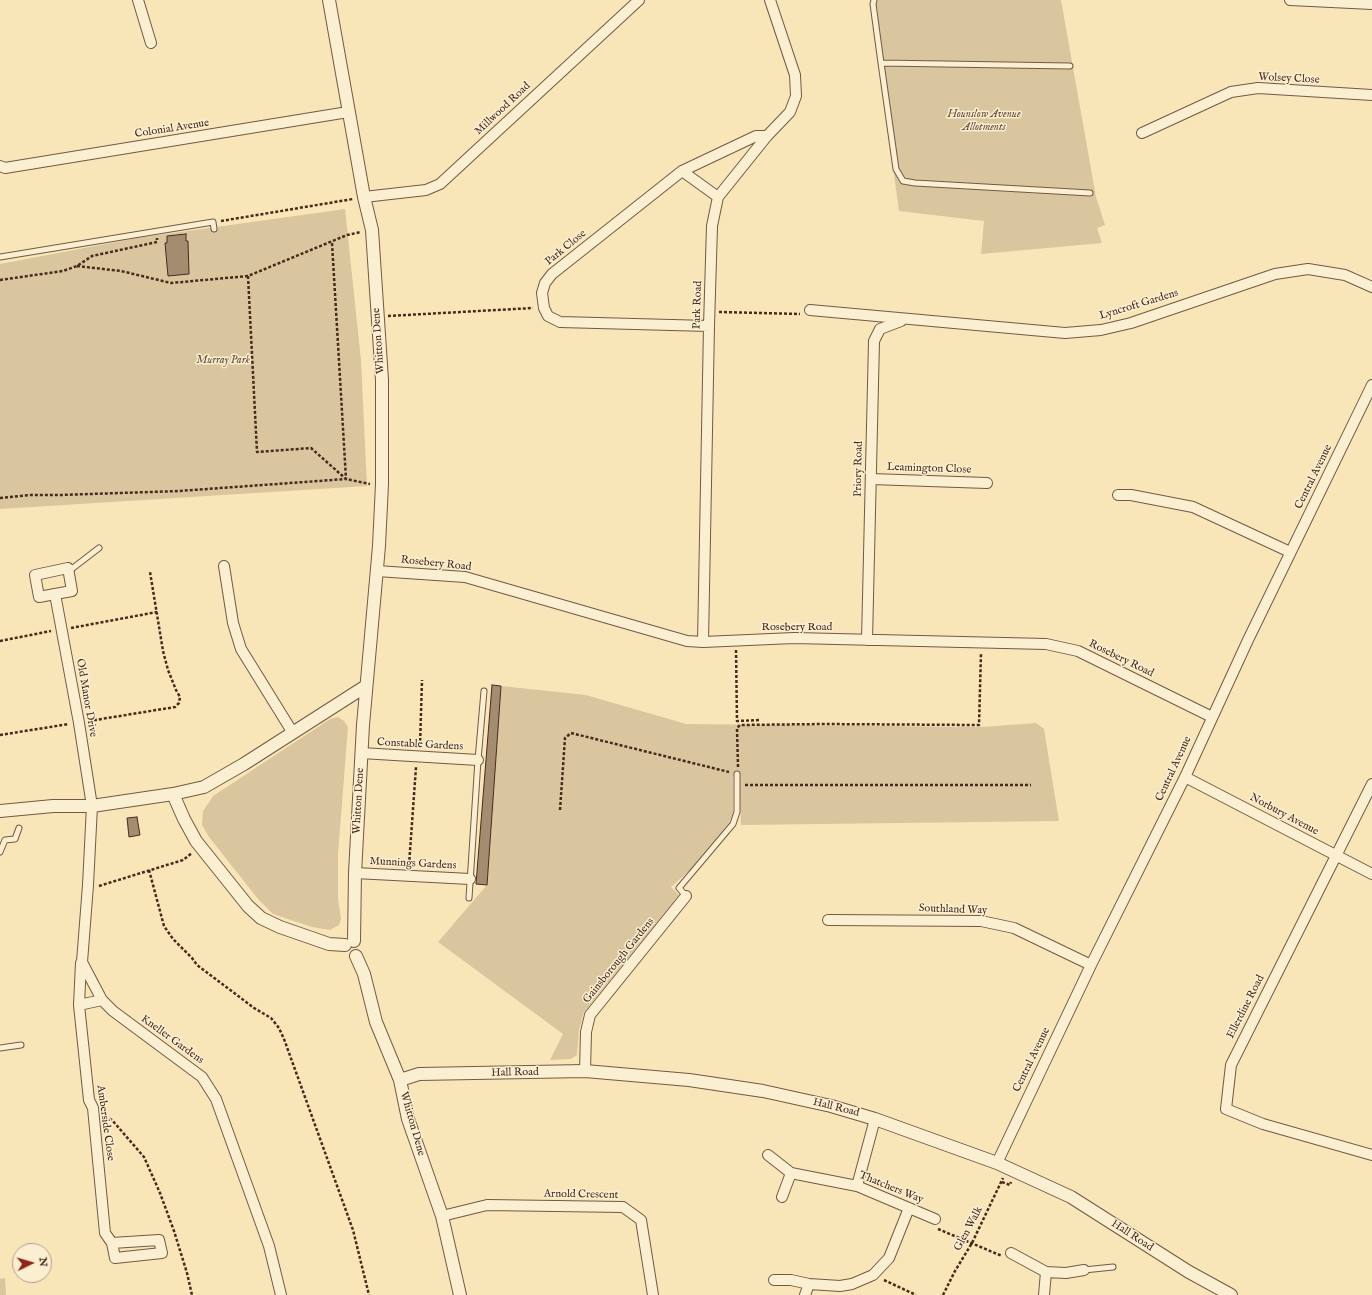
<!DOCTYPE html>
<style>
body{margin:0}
#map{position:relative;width:1372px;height:1295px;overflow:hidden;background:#f8e6b8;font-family:"IM FELL English",serif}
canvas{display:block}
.north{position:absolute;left:12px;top:1243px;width:40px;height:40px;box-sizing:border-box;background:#faefd1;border:1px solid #b2a08a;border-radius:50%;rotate:85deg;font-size:11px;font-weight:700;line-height:16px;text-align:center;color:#472a1f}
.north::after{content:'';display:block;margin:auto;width:14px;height:18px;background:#8f2418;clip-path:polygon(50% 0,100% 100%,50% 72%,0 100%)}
</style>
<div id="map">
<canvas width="1372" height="1295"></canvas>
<div class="north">N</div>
</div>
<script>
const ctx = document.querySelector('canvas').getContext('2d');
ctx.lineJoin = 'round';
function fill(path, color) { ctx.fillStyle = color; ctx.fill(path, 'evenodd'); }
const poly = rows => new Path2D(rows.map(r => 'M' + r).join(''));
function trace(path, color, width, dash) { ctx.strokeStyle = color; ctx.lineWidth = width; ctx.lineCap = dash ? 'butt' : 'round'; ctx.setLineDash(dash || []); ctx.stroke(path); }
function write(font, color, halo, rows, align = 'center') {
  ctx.font = font + ' "IM FELL English",serif'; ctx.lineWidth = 3; ctx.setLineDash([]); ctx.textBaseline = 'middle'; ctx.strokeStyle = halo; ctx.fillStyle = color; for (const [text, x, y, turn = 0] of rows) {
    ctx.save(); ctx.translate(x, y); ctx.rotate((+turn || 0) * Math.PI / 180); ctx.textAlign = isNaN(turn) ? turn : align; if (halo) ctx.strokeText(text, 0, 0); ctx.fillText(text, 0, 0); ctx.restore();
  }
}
fill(poly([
 [870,0,1061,0,1096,197,1105,225,1097,228,1102,243,981,254,984,221,899,211],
 [345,209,361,360,367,486,0,509,0,264,137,238],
 [501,686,586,695,686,724,982,727,1036,723,1044,729,1059,821,741,825,739,777,733,776,733,814,729,823,692,868,671,887,679,895,584,1012,579,1030,577,1055,571,1059,550,1060,563,1034,438,942,487,885],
 [338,717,344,721,348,727,338,854,338,899,341,919,339,925,330,930,312,927,273,914,258,899,209,837,202,825,203,811,213,796,330,719],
 [5,1278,6,1295,0,1295,0,1279]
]), '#dac69e');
const building = poly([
 [186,234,186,241,188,241,189,274,168,276,165,243,167,243,167,236,186,234],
 [492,685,501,686,487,885,476,884,492,685],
 [137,817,140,835,129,837,127,818,137,817]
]);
fill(building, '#a38c6f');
trace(building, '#472a1f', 1);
const service = poly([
 [874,0,873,4,881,63,896,169,903,181,915,183,1090,193],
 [881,63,1070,66],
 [0,257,213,222,214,229],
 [69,571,99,548],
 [0,852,5,840,15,839,19,828],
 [686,896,679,888,733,824,737,812,737,774],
 [469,898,478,760,484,691],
 [0,1048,21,1045],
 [1084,1270,1113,1267]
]);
const minor = poly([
 [138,0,151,43],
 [1290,0,1372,4],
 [1142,133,1231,92,1258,88,1372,95],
 [0,166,5,168,348,112],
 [682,171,756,136,767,136],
 [364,197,426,190,440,184,639,0],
 [810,310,1065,333,1101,330,1131,323,1275,274,1308,269,1345,275,1372,287],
 [709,326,560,322,548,316,544,308,542,293,545,283,552,274,682,171,718,197],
 [871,479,987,483],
 [1118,495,1131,495,1193,507,1290,552],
 [224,566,233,623,241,649,293,733],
 [377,571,465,577,687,641,703,642,794,638,1046,644,1078,651,1212,717],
 [55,594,72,591,68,568,35,575,39,597,55,594,79,723,92,806,88,885,82,962,102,1000,113,1011,202,1077,216,1099,269,1246,281,1295],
 [867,640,874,341,880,329,901,321],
 [703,642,709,326,712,226,718,197,767,136,790,112,796,96,795,75,770,0],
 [361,753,478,760],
 [1185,777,1372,874],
 [1372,784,1231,1065,1226,1109,1263,1124,1372,1155],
 [355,873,470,879],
 [828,920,981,921,1014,928,1091,965],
 [102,1000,79,1005,89,1100,93,1108,105,1233,112,1243,159,1240,162,1253,115,1258,112,1243],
 [79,1005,81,963],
 [585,1071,586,1032,590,1015,686,896],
 [768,1155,791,1173,782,1197],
 [997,1163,1091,965,1185,777,1248,640,1372,385],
 [791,1173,857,1186,935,1219],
 [857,1186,875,1119],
 [442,1216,487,1205,623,1207,641,1220,653,1295],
 [1011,1253,1046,1272,1044,1295],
 [1046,1272,1066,1273,1084,1270],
 [774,1280,791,1280,809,1284,840,1286,852,1284,873,1275,889,1258,909,1208],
 [805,1295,809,1284]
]);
const tertiary = poly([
 [329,0,364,197,372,230,382,380,382,484,379,546,363,725,355,873,354,941],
 [173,794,184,819,196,841,248,906,261,918,280,927,329,944,345,945],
 [0,811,53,806,92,806,173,794,204,787,244,764,366,686],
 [356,956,364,974,376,1022,400,1080,408,1119,442,1216,460,1295],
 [400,1080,419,1074,585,1071,689,1080,763,1091,831,1106,875,1119,997,1163,1071,1197,1189,1272,1231,1295]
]);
trace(service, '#735945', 7);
trace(minor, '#735945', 12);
trace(tertiary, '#735945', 14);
trace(poly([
 [221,221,353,199],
 [77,266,121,271,171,283,248,276,347,235,361,232],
 [248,276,257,452,311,448,346,479,370,484],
 [0,280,63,271,77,266,92,256,157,242,157,238],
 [719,312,800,314],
 [388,316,533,308],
 [0,498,30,495,61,495,179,491,346,479,332,243],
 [71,628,157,612],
 [0,641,51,631],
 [736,650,737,721,761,720],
 [89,721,175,707,179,703,180,697,176,690,168,670,163,651,150,572],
 [0,735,69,724],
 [420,746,422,680],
 [738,767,737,728,740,725,822,724,979,725,981,653],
 [745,785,1031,785],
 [560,810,565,738,571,733,729,772],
 [409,865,416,767],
 [149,870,164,926,173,939,192,958,197,965,254,1008,271,1018,279,1028,284,1039,353,1230,369,1295],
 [99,886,183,860,192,853],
 [105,1116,112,1120,144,1157,160,1193,174,1231,187,1273,192,1295],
 [1002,1182,1010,1185,1011,1182],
 [938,1229,1002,1256],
 [884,1280,916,1295],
 [943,1295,955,1271,972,1243,1003,1178]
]), '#472a1f', 2.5, [3, 2]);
trace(service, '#faefd1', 5);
trace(minor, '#faefd1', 10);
trace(tertiary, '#faefd1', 12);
write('11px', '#472a1f', '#faefd1', [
 ["Wolsey Close",1289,79,3],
 ["Millwood Road",503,109,-43],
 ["Colonial Avenue",172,129,-9],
 ["Park Close",566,248,-39],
 ["Park Road",698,305,-88],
 ["Lyncroft Gardens",1139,305,-17],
 ["Whitton Dene",379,341,-94],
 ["Priory Road",859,469,-89],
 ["Leamington Close",929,469,2],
 ["Central Avenue",1314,477,-64],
 ["Rosebery Road",436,564,6],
 ["Rosebery Road",797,628],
 ["Rosebery Road",1121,659,26],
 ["Old Manor Drive",86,698,80],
 ["Constable Gardens",420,745,3],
 ["Central Avenue",1174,769,-65],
 ["Whitton Dene",359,801,-87],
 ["Norbury Avenue",1284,815,28],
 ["Munnings Gardens",413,864,3],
 ["Southland Way",953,910,2],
 ["Gainsborough Gardens",619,961,-51],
 ["Ellerdine Road",1246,1007,-63],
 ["Kneller Gardens",172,1040,36],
 ["Central Avenue",1032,1060,-64],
 ["Hall Road",515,1073,-1],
 ["Hall Road",836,1108,14],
 ["Amberside Close",105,1123,82],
 ["Whitton Dene",412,1124,74],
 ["Thatchers Way",891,1188,22],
 ["Arnold Crescent",581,1195,1],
 ["Glen Walk",969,1229,-62],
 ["Hall Road",1132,1236,33]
]);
write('italic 11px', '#644938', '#faefd1', [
 ["Hounslow Avenue",984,115],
 ["Allotments",984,128],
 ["Murray Park",223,361]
]);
</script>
